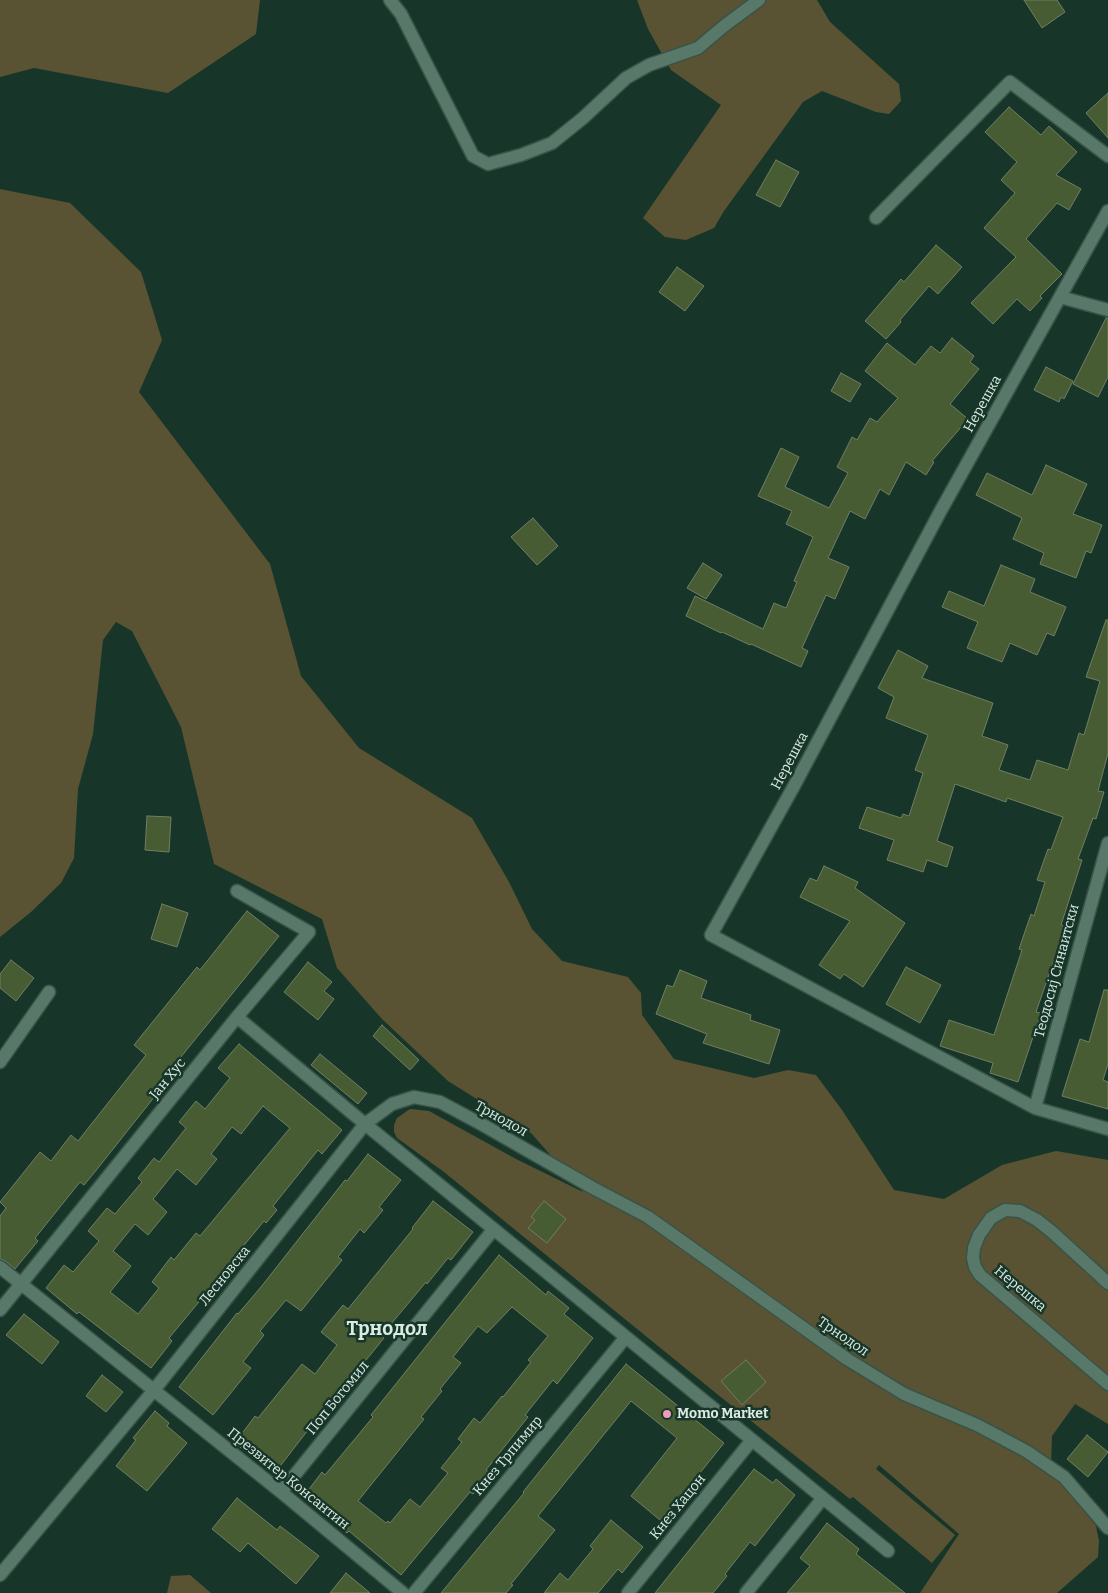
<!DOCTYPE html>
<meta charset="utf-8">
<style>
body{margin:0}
canvas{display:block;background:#173629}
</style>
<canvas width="1108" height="1593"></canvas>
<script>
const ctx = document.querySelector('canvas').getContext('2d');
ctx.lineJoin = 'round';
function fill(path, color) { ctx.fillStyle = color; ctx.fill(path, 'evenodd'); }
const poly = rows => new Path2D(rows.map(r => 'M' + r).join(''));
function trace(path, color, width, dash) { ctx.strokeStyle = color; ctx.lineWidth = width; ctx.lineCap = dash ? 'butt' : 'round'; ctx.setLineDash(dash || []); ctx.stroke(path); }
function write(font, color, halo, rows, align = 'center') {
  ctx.font = font + ' Bitter,serif'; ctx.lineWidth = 5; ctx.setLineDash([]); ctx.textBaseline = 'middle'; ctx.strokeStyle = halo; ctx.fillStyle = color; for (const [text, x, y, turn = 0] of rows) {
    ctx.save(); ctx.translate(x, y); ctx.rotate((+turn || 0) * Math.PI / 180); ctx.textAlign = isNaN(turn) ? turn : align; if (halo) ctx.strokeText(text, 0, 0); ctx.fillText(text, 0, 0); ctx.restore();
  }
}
fill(poly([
 [0,0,260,0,256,34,168,93,34,68,0,77],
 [637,0,817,0,830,22,899,84,901,101,889,114,876,112,822,91,803,102,724,211,714,228,686,240,665,237,643,218,721,105,671,70,648,29],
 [0,189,70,203,141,272,162,340,139,392,270,564,301,676,359,748,472,818,509,882,532,929,562,961,628,977,641,993,642,1015,674,1059,754,1078,788,1070,816,1075,842,1110,894,1190,944,1199,1002,1165,1056,1151,1108,1160,1108,1424,1075,1404,1052,1436,1051,1466,1096,1526,1099,1541,1098,1557,1057,1593,920,1593,959,1534,879,1465,876,1469,955,1535,932,1563,853,1497,850,1499,722,1398,444,1172,397,1138,394,1132,394,1125,397,1118,410,1109,429,1111,516,1159,583,1192,531,1133,448,1081,382,1019,337,968,322,919,214,864,181,727,132,631,116,622,103,640,93,734,78,789,74,858,61,883,31,912,0,937],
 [190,1575,211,1593,167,1593,171,1576]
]), '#595334');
const building = poly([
 [1024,0,1057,0,1065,12,1042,28,1024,0],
 [1108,93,1108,138,1086,113,1108,93],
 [1009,107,1041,135,1049,126,1077,152,1056,175,1081,189,1069,210,1057,203,1026,239,1062,274,1040,296,1042,298,1030,311,1017,299,993,324,971,303,1016,257,984,228,1015,193,1001,180,1017,162,985,132,1009,107],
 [776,160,799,172,780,207,756,195,776,160],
 [936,245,962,267,938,294,929,286,900,320,901,322,886,339,865,321,901,279,904,282,936,245],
 [677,267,704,286,685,311,659,292,677,267],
 [1106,318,1108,318,1108,377,1098,397,1073,384,1106,318],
 [952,338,974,356,970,362,979,369,950,404,968,419,932,461,934,462,926,475,906,462,889,495,880,489,865,519,850,511,828,558,849,567,835,599,826,595,802,648,808,651,801,667,751,644,750,645,722,632,721,633,686,616,695,596,763,629,774,603,786,608,797,582,794,581,813,537,786,524,792,511,758,496,781,448,799,457,785,487,829,508,848,473,837,467,852,437,857,440,870,418,877,422,898,398,865,371,887,343,915,365,931,346,940,353,952,338],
 [1046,367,1073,381,1064,399,1061,397,1059,402,1034,390,1046,367],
 [841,373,861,384,850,402,831,391,841,373],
 [1046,465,1087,484,1073,514,1102,525,1091,553,1086,551,1076,578,1040,564,1044,553,1013,539,1022,518,976,495,987,473,1032,495,1046,465],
 [533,518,558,546,537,565,511,537,533,518],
 [703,563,722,575,706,599,687,588,703,563],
 [1001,565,1035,579,1030,592,1066,607,1054,636,1047,633,1037,655,1010,643,1002,662,967,648,978,622,942,607,949,591,984,606,1001,565],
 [1106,620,1108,620,1108,753,1098,791,1104,792,1096,819,1093,818,1078,859,1082,860,1061,925,1068,927,1057,961,1054,960,1036,1012,1041,1013,1018,1082,990,1073,993,1063,940,1046,949,1020,994,1035,1022,950,1019,949,1031,914,1034,916,1045,882,1037,880,1048,849,1051,850,1063,817,1007,798,1006,802,955,784,937,841,953,847,947,867,927,860,923,872,887,860,894,840,859,828,867,807,901,818,903,814,909,816,923,773,915,770,928,735,886,718,894,697,878,688,898,650,928,666,922,678,993,703,982,736,1008,745,999,770,1030,780,1037,760,1068,770,1079,733,1084,735,1100,681,1086,677,1106,620],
 [147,816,171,817,169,852,145,850,147,816],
 [824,866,858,882,855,888,905,923,863,987,844,974,840,979,819,965,850,921,800,897,810,878,817,881,824,866],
 [162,904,188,913,177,947,151,939,162,904],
 [247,911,279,936,163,1079,165,1081,158,1090,159,1091,94,1173,84,1185,80,1182,35,1238,38,1241,15,1269,5,1261,0,1259,0,1216,6,1208,0,1202,40,1152,51,1161,71,1135,78,1141,146,1055,134,1045,197,967,200,970,247,911],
 [11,960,34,978,16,1001,0,988,0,974,11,960],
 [308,962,332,982,324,991,334,999,318,1020,284,992,308,962],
 [906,967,941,985,920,1023,886,1004,906,967],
 [680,970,707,981,701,998,751,1015,750,1020,780,1030,769,1064,703,1043,707,1034,656,1014,667,985,673,987,680,970],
 [1104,990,1108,990,1108,1064,1103,1080,1108,1082,1108,1109,1062,1096,1080,1039,1089,1042,1104,990],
 [382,1025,419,1060,410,1070,373,1036,382,1025],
 [239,1044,342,1130,322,1154,318,1150,273,1206,277,1210,266,1223,264,1221,231,1261,232,1262,169,1338,172,1341,151,1368,79,1312,77,1314,46,1288,64,1265,73,1272,99,1241,88,1231,107,1208,115,1214,142,1182,138,1178,154,1158,159,1162,186,1128,179,1122,196,1101,205,1109,230,1078,218,1068,239,1044],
 [263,1106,290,1128,200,1236,196,1233,174,1260,171,1257,152,1282,159,1288,138,1314,110,1292,131,1266,113,1251,135,1224,148,1235,167,1212,153,1199,177,1169,196,1185,217,1159,211,1154,232,1127,241,1134,263,1106],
 [320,1054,367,1093,358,1104,311,1065,320,1054],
 [368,1154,401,1180,379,1207,383,1210,364,1233,360,1229,338,1257,342,1260,301,1311,286,1300,260,1331,264,1335,243,1362,251,1368,213,1415,179,1387,237,1313,238,1314,261,1287,345,1180,347,1181,368,1154],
 [433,1201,473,1232,451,1260,448,1258,427,1284,426,1282,381,1336,384,1338,362,1365,359,1364,274,1474,235,1443,255,1416,258,1418,302,1364,315,1374,337,1345,321,1332,343,1305,348,1309,413,1229,412,1228,433,1201],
 [544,1201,566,1219,547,1243,528,1228,535,1220,531,1217,544,1201],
 [499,1255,546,1295,548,1291,569,1308,564,1314,593,1338,557,1384,553,1380,525,1415,528,1417,486,1470,490,1473,473,1494,470,1492,401,1575,349,1531,347,1533,303,1497,322,1472,325,1475,373,1417,371,1415,499,1255],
 [512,1307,548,1336,528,1360,531,1362,503,1397,502,1396,480,1423,474,1418,458,1439,462,1442,441,1468,448,1473,420,1507,410,1499,390,1523,388,1521,386,1523,358,1501,424,1419,421,1417,442,1391,440,1389,461,1363,453,1357,478,1326,487,1333,512,1307],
 [24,1314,59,1342,42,1364,6,1335,24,1314],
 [746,1360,766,1382,742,1405,721,1381,746,1360],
 [626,1364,724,1443,687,1489,660,1520,631,1496,677,1438,631,1401,538,1516,555,1530,511,1584,513,1585,506,1593,441,1593,524,1493,523,1492,626,1364],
 [102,1375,123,1392,106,1412,86,1396,102,1375],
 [155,1411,169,1423,167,1426,187,1443,147,1491,116,1466,136,1440,133,1438,155,1411],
 [1087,1435,1108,1452,1088,1477,1067,1459,1087,1435],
 [754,1469,773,1483,776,1479,795,1495,755,1546,750,1542,725,1574,727,1576,713,1593,655,1593,754,1469],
 [237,1498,277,1530,280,1526,319,1556,296,1584,248,1543,240,1552,212,1529,237,1498],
 [611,1520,643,1547,622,1573,618,1569,598,1593,544,1593,560,1573,568,1580,593,1549,590,1546,611,1520],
 [827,1523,859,1549,856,1554,905,1593,787,1593,810,1566,800,1558,827,1523],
 [346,1573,370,1593,330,1593,346,1573]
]);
fill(building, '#485c33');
trace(building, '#707e63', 1);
const minor = poly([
 [390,0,401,14,473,156,488,164,521,155,552,143,583,118,626,78,649,65,698,48,724,26,759,0],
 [1108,211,940,512,794,786,711,935,1035,1108,1108,1129],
 [876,218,1010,82,1108,156],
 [1060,297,1108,310],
 [0,1062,49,992],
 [1035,1108,1108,843],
 [0,1267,281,1492,403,1593],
 [1108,1283,1051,1231,1037,1220,1020,1211,1005,1210,991,1218,979,1235,974,1248,973,1258,975,1267,980,1275,1108,1384],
 [0,1310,237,1017,309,932,237,891],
 [281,1492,493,1230],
 [888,1551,365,1124,392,1104,414,1097,440,1102,483,1125,593,1188,648,1217,847,1359,904,1394,977,1425,1026,1451,1064,1477,1108,1528],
 [0,1575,154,1390,365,1124,237,1017],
 [414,1593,626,1337],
 [628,1593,752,1440],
 [746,1593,823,1498]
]);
trace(minor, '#395347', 15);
trace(minor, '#587869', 12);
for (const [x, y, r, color] of [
 [667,1414,5,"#ef9ab8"]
]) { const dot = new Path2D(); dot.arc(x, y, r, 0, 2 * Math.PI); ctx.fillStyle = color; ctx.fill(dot); trace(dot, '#173629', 2); }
write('14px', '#daebe2', '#173629', [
 ["Нерешка",983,404,-61],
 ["Нерешка",790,761,-62],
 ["Теодосиј Синаитски",1057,971,-75],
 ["Јан Хус",168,1079,-51],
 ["Трнодол",501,1119,29],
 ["Лесновска",225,1276,-51],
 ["Нерешка",1020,1289,40],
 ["Трнодол",843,1337,34],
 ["Поп Богомил",338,1398,-51],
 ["Кнез Трпимир",508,1456,-50],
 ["Презвитер Консантин",288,1479,39],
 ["Кнез Хацон",678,1507,-51]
]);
write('bold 14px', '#daebe2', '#173629', [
 ["Momo Market",677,1414]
], 'left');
write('bold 19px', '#daebe2', '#173629', [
 ["Трнодол",387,1330]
]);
</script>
